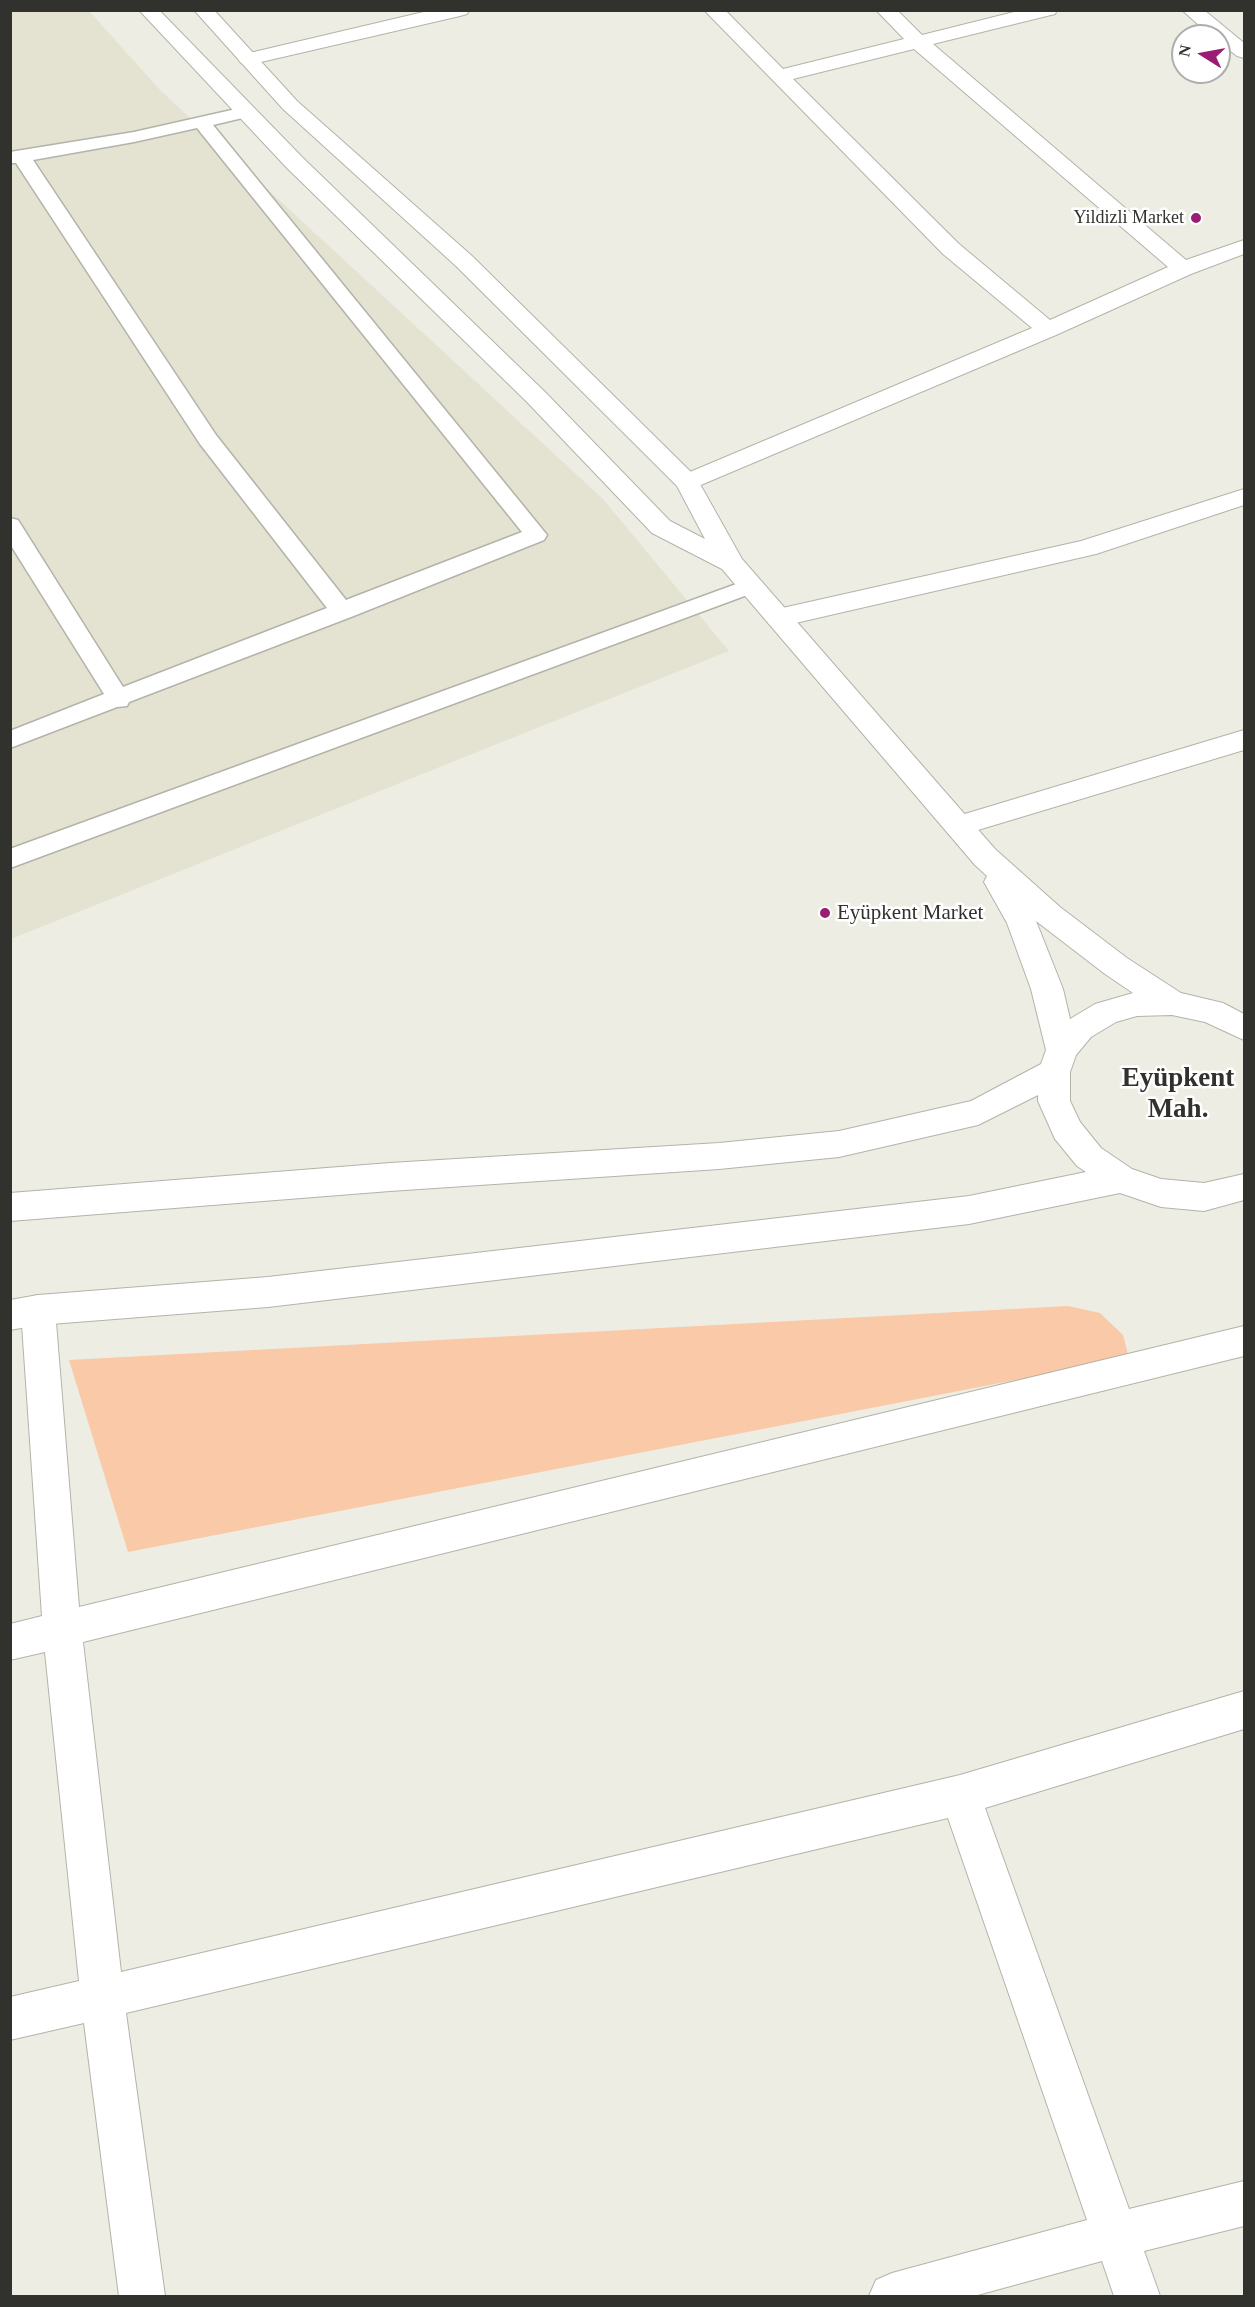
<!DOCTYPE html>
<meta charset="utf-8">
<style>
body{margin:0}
#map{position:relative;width:1255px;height:2307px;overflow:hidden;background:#eeede3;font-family:Georgia,serif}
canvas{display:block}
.frame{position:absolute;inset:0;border:12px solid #31312d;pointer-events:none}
.north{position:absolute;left:1171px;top:24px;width:60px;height:60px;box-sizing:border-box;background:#fff;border:2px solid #adadab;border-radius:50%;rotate:281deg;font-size:16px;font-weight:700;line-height:24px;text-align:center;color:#31312d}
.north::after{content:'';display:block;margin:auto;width:21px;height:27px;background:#9a1c73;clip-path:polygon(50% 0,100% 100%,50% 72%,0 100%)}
</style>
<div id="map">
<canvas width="1255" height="2307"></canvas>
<div class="frame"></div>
<div class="north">N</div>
</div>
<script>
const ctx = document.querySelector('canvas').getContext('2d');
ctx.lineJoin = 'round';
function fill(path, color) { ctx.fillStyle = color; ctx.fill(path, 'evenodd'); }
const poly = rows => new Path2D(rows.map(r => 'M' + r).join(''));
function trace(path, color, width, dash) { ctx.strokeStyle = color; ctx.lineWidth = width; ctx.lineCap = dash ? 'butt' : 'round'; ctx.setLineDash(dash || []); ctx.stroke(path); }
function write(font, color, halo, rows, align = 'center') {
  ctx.font = font + ' Georgia,serif'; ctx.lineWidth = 5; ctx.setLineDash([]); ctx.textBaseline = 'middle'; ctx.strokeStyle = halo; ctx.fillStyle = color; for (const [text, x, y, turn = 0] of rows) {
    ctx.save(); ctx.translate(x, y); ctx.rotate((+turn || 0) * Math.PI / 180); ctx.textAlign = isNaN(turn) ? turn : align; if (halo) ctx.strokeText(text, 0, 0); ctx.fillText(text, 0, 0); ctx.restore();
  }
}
fill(poly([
 [11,11,89,11,161,91,603,499,729,651,11,939]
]), '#e4e2d1');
fill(poly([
 [1068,1306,1100,1313,1123,1335,1129,1358,128,1552,69,1360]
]), '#f9c9a8');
const lane = poly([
 [245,107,251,108,254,112,251,116,213,125,547,535,544,540,351,617,129,702,127,706,117,707,10,748,10,731,104,694,10,544,10,518,18,520,123,687,327,608,200,444,16,163,10,163,10,152,134,132,245,107],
 [197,128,522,532,346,600,216,435,33,160,134,142,197,128],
 [750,579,758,581,761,586,758,591,10,868,10,849,750,579]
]);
const street = poly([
 [432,10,469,10,467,14,460,16,248,65,241,63,238,59,241,55,432,10],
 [704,10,725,10,783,69,904,39,876,10,897,10,922,35,1022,10,1057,10,1055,14,933,44,1186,260,1244,240,1244,254,1191,274,1056,335,696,487,687,490,678,487,674,482,678,477,1032,328,943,254,704,10],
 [914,49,1168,267,1050,320,959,244,793,79,914,49],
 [1182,10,1204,10,1244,43,1244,58,1237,56,1219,42,1219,36,1211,36,1182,10],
 [1244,489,1244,505,1096,554,778,627,769,624,765,618,769,612,778,609,1081,541,1244,489],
 [1244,730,1244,750,958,836,948,833,943,826,948,819,1244,730],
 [38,1295,50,1299,55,1310,79,1607,1244,1326,1244,1356,83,1642,121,1972,960,1775,1244,1691,1244,1729,985,1808,1129,2209,1244,2181,1244,2226,1144,2251,1160,2296,1114,2296,1102,2261,974,2296,869,2296,876,2280,892,2273,1087,2220,948,1818,126,2013,165,2296,119,2296,84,2023,10,2040,10,1997,79,1981,45,1652,10,1660,10,1624,42,1616,21,1310,26,1299,38,1295]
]);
const secondary = poly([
 [139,10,159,10,303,158,545,392,670,521,705,539,677,486,456,266,283,109,194,10,214,10,297,101,472,256,696,477,742,559,995,849,1060,907,1127,958,1181,993,1223,1003,1244,1014,1244,1040,1205,1022,1172,1015,1137,1016,1116,1022,1091,1037,1076,1055,1070,1072,1070,1101,1080,1122,1101,1148,1132,1169,1161,1179,1204,1183,1244,1174,1244,1200,1204,1211,1161,1207,1120,1193,969,1224,268,1307,38,1325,10,1330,10,1300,38,1295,268,1277,969,1196,1086,1172,1077,1166,1055,1139,1038,1101,1038,1095,978,1125,839,1157,719,1169,390,1191,10,1221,10,1193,390,1163,719,1143,839,1131,971,1101,1041,1064,1046,1050,1031,989,1007,923,984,882,987,876,975,865,722,569,652,533,527,402,287,168,139,10],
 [1036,921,1105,974,1133,993,1095,1004,1070,1019,1063,989,1036,921]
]);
trace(lane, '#b4b3a9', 3);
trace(street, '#b4b3a9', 2);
trace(secondary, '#b4b3a9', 2);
fill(lane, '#fff');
fill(street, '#fff');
fill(secondary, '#fff');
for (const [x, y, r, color] of [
 [1196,218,6,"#9a1c73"],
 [825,913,6,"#9a1c73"]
]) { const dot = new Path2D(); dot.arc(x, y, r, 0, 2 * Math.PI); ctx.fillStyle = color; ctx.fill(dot); trace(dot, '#fff', 2); }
write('18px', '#31312d', '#fff', [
 ["Yildizli Market",1184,218]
], 'right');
write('21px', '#31312d', '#fff', [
 ["Eyüpkent Market",837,913]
], 'left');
write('bold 27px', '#31312d', '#fff', [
 ["Eyüpkent",1178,1079],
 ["Mah.",1178,1110]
]);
</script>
